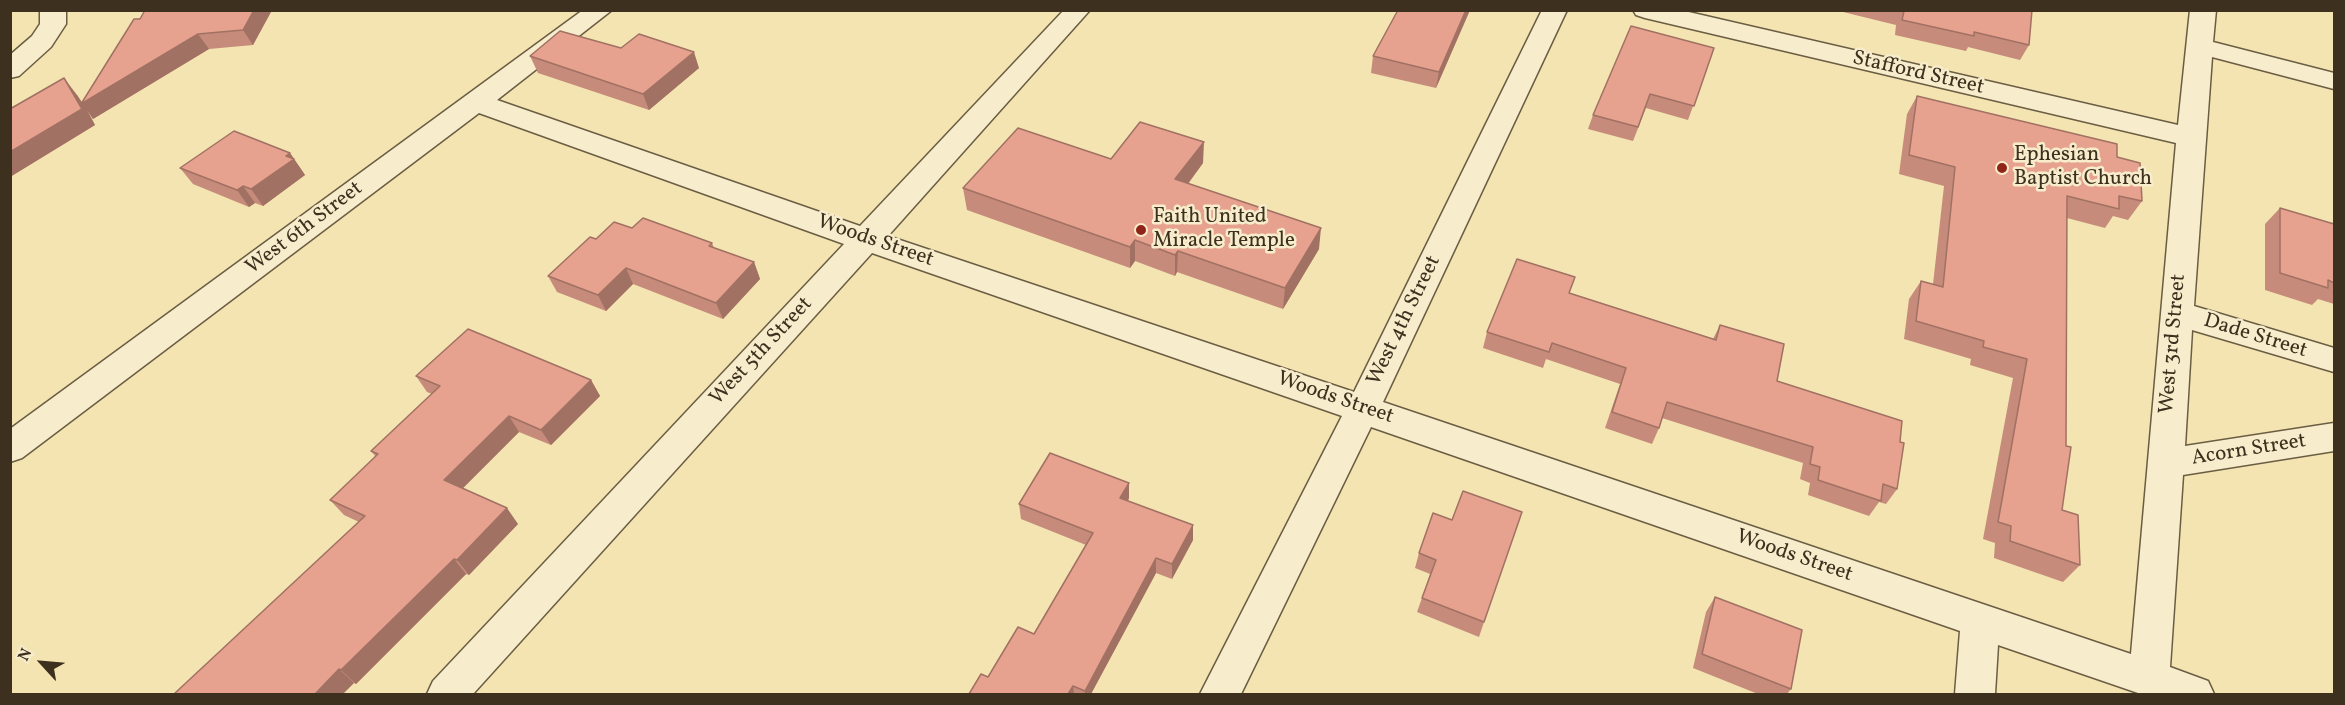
<!DOCTYPE html>
<style>
body{margin:0}
#map{position:relative;width:2345px;height:705px;overflow:hidden;background:#f3e4b1;font-family:Vollkorn,serif}
canvas{display:block}
.frame{position:absolute;inset:0;border:12px solid #3e301e;pointer-events:none}
.north{position:absolute;left:12px;top:633px;width:60px;height:60px;-webkit-text-stroke:4px #f7edcc;paint-order:stroke;rotate:296deg;font-size:16px;font-weight:700;line-height:24px;text-align:center;color:#3e301e}
.north::after{content:'';display:block;margin:auto;width:21px;height:27px;background:#3e301e;clip-path:polygon(50% 0,100% 100%,50% 72%,0 100%)}
</style>
<div id="map">
<canvas width="2345" height="705"></canvas>
<div class="frame"></div>
<div class="north">N</div>
</div>
<script>
const ctx = document.querySelector('canvas').getContext('2d');
ctx.lineJoin = 'round';
const poly = rows => new Path2D(rows.map(r => 'M' + r).join(''));
function trace(path, color, width, dash) { ctx.strokeStyle = color; ctx.lineWidth = width; ctx.lineCap = dash ? 'butt' : 'round'; ctx.setLineDash(dash || []); ctx.stroke(path); }
function fill(path, color) { ctx.fillStyle = color; ctx.fill(path, 'evenodd'); }
function write(font, color, halo, rows, align = 'center') {
  ctx.font = font + ' Vollkorn,serif'; ctx.lineWidth = 5; ctx.setLineDash([]); ctx.textBaseline = 'middle'; ctx.strokeStyle = halo; ctx.fillStyle = color; for (const [text, x, y, turn = 0] of rows) {
    ctx.save(); ctx.translate(x, y); ctx.rotate((+turn || 0) * Math.PI / 180); ctx.textAlign = isNaN(turn) ? turn : align; if (halo) ctx.strokeText(text, 0, 0); ctx.fillText(text, 0, 0); ctx.restore();
  }
}
const minor = poly([
 [40,10,66,10,66,24,51,47,19,76,10,78,10,55,32,36,40,24,40,10],
 [583,10,612,10,497,100,860,226,1064,10,1090,10,888,236,1354,392,1542,10,1567,10,1383,402,2131,654,2176,143,1645,18,1636,15,1633,10,1680,10,2178,125,2190,10,2216,10,2213,42,2334,73,2334,89,2212,57,2194,306,2334,348,2334,372,2192,330,2185,446,2334,423,2334,451,2183,475,2170,667,2208,681,2214,694,2141,694,1998,645,1995,694,1955,694,1960,631,1371,427,1241,694,1200,694,1342,416,872,253,473,694,427,694,433,681,844,244,479,113,22,458,10,462,10,429,583,10]
]);
trace(minor, '#6b5d43', 3);
fill(minor, '#f7edcc');
fill(poly([
 [272,10,253,45,209,49,93,119,87,110,95,125,10,177,10,109,77,95,82,102,134,19],
 [1398,10,1470,10,1436,88,1371,73,1373,56],
 [1835,10,2032,10,2029,45,2020,60,1968,47,1966,51,1895,35,1896,25],
 [621,48,699,68,649,110,538,73,530,56],
 [1714,48,1688,120,1646,108,1633,141,1588,129,1593,115],
 [1917,96,2117,157,2142,201,2128,220,2113,216,2105,228,2067,218,2062,510,2080,565,2063,582,1994,558,1995,543,1983,539,2013,378,1970,365,1971,359,1904,339,1909,299,1921,281,1933,284,1944,186,1899,174,1907,114],
 [290,153,305,175,263,206,255,203,249,207,193,184,180,168],
 [1203,163,1188,184,1319,249,1283,309,1177,272,1175,276,1135,261,1130,268,967,210,963,188],
 [2280,208,2334,224,2334,304,2318,299,2312,305,2265,290,2265,224],
 [632,228,712,243,714,248,754,262,760,279,723,319,633,284,606,311,557,292,548,276],
 [1570,293,1713,339,1720,325,1777,381,1900,442,1897,489,1886,504,1879,502,1869,516,1808,495,1810,483,1800,479,1803,463,1662,418,1659,428,1652,444,1605,428,1620,384,1546,359,1543,368,1483,348,1487,332],
 [416,376,591,380,600,396,551,445,519,432,463,488,518,524,469,575,466,574,356,684,354,683,174,694,359,522,344,515,330,500,376,457,371,451,432,394,427,392],
 [1129,483,1129,498,1128,501,1193,540,1172,579,1156,573,1091,694,969,694,1034,634,1086,545,1021,519,1019,504],
 [1433,513,1484,622,1479,637,1417,612,1422,598,1430,574,1415,568,1419,553],
 [1715,597,1791,689,1787,694,1758,694,1693,668,1706,612]
]), '#c68b7a');
fill(poly([
 [254,10,272,10,253,45,243,30],
 [1466,10,1470,10,1436,88,1439,72],
 [198,34,209,49,93,119,87,110,95,125,10,177,10,152,64,78,77,95,82,103],
 [694,52,699,68,649,110,643,94],
 [1204,142,1203,163,1175,201,1175,179],
 [290,153,305,175,263,206,251,189,286,156],
 [243,186,255,203,249,207,237,190],
 [1321,228,1319,249,1283,309,1285,288],
 [1135,240,1135,261,1130,268,1130,247],
 [1178,251,1177,272,1175,276,1175,255],
 [754,262,760,279,723,319,716,303],
 [626,268,633,284,606,311,598,295],
 [591,380,600,396,551,445,541,430],
 [509,416,519,432,456,495,444,480],
 [1129,483,1129,498,1121,513,1120,498],
 [507,508,518,524,469,575,457,560],
 [1193,525,1193,540,1172,579,1172,564],
 [1156,558,1156,573,1091,694,1085,694,1085,691],
 [454,559,466,574,356,684,341,670],
 [339,669,354,683,343,694,315,694],
 [1073,686,1074,694,1068,694]
]), '#a17163');
const building = poly([
 [145,10,254,10,243,30,198,34,81,104,134,19,140,19,145,10],
 [1398,10,1466,10,1439,72,1373,56,1398,10],
 [1903,10,2032,10,2029,45,1974,32,1974,36,1902,20,1904,11,1903,10],
 [1631,26,1714,48,1694,106,1650,94,1638,127,1593,115,1631,26],
 [560,31,621,48,639,34,694,52,643,94,530,56,560,31],
 [64,78,82,109,10,152,10,109,64,78],
 [1917,96,2117,144,2117,157,2140,163,2142,201,2119,196,2119,209,2067,196,2066,446,2071,447,2062,510,2078,515,2080,565,2010,541,2011,526,1998,522,2027,359,1983,347,1984,341,1916,321,1921,281,1943,287,1955,167,1909,155,1917,96],
 [1140,122,1204,142,1175,179,1321,228,1285,288,1178,251,1175,255,1135,240,1130,247,963,188,1018,128,1111,159,1140,122],
 [234,131,290,153,286,156,294,159,251,189,243,186,237,190,180,168,234,131],
 [2280,208,2334,224,2334,283,2328,280,2328,288,2280,273,2280,208],
 [643,218,712,243,709,246,754,262,716,303,626,268,598,295,548,276,590,237,596,239,614,222,632,228,643,218],
 [1517,259,1575,277,1569,293,1716,340,1720,325,1784,344,1777,381,1902,421,1900,442,1904,443,1897,489,1883,484,1881,501,1818,480,1820,467,1810,464,1813,447,1667,402,1659,428,1612,412,1626,368,1552,343,1549,352,1487,332,1517,259],
 [468,329,591,380,541,430,509,416,444,480,507,508,457,560,454,559,341,670,339,669,315,694,174,694,365,516,330,500,378,454,371,451,440,386,416,376,468,329],
 [1050,453,1129,483,1120,498,1193,525,1172,564,1156,558,1085,691,1073,686,1068,694,969,694,981,674,988,677,1018,627,1034,634,1093,533,1019,504,1050,453],
 [1463,491,1522,512,1484,622,1422,598,1436,560,1419,553,1433,513,1452,520,1463,491],
 [1715,597,1802,630,1791,689,1702,654,1715,597]
]);
fill(building, '#e6a28e');
trace(building, '#a17163', 1.5);
for (const [x, y, r, color] of [
 [2002,168,6,"#8f2418"],
 [1141,230,6,"#8f2418"]
]) { const dot = new Path2D(); dot.arc(x, y, r, 0, 2 * Math.PI); ctx.fillStyle = color; ctx.fill(dot); trace(dot, '#f7edcc', 2); }
write('21px', '#3e301e', '#f7edcc', [
 ["Stafford Street",1918,74,13],
 ["West 6th Street",305,229,-37],
 ["Woods Street",875,242,19],
 ["West 4th Street",1405,321,-64],
 ["Dade Street",2255,337,17],
 ["West 3rd Street",2174,344,-85],
 ["West 5th Street",762,352,-47],
 ["Woods Street",1335,399,19],
 ["Acorn Street",2249,451,-9],
 ["Woods Street",1794,557,19]
]);
write('21px', '#3e301e', '#f7edcc', [
 ["Ephesian",2014,156],
 ["Baptist Church",2014,180],
 ["Faith United",1153,218],
 ["Miracle Temple",1153,242]
], 'left');
</script>
